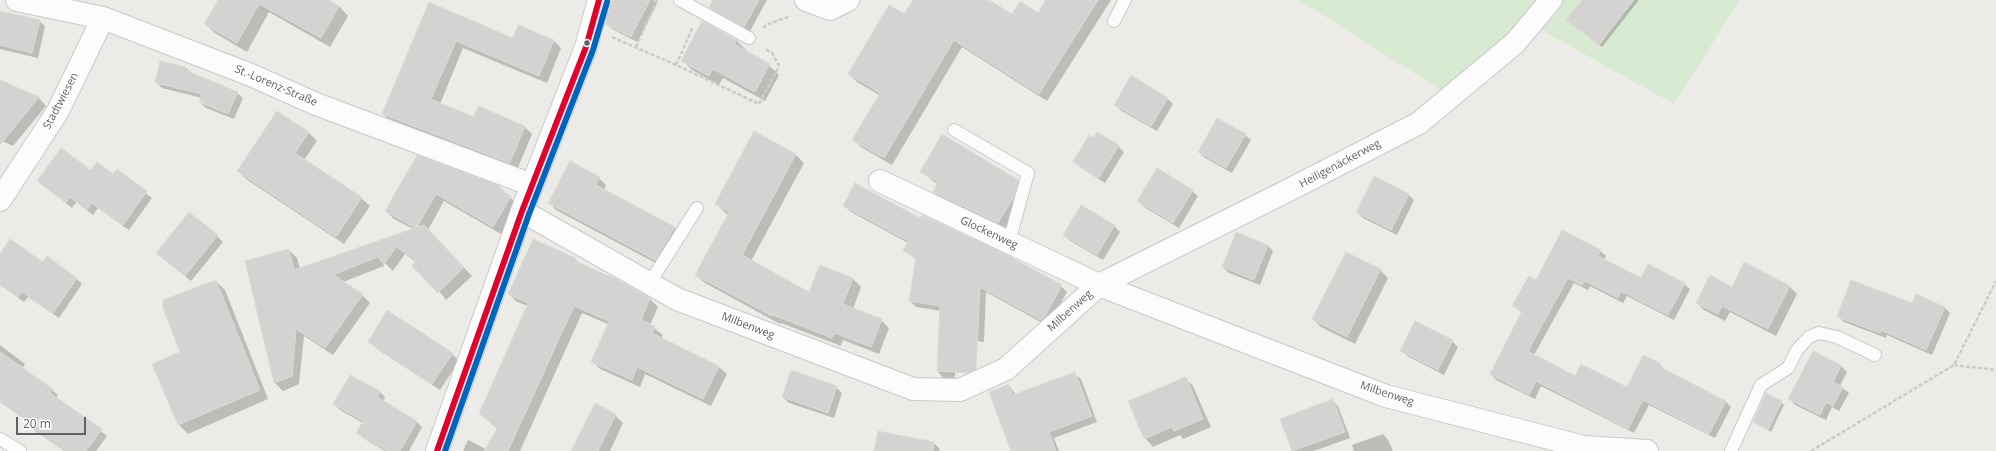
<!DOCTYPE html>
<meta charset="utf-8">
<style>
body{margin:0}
#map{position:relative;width:1996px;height:451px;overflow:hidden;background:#edebe8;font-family:"Open Sans",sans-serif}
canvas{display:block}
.scale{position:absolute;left:16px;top:417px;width:70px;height:18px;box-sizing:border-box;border:2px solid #5d6266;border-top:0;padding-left:5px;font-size:12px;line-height:14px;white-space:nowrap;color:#5d6266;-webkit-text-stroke:3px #fff;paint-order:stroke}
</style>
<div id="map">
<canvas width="1996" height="451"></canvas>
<div class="scale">20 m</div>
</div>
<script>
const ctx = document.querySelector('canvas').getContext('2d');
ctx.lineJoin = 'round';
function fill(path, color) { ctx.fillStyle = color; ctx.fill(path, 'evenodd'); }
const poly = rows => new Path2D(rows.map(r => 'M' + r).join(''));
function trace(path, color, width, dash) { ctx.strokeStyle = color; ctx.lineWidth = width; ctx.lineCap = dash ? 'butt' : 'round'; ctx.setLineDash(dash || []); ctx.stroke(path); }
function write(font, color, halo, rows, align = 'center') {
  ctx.font = font + ' "Open Sans",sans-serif'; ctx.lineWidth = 3; ctx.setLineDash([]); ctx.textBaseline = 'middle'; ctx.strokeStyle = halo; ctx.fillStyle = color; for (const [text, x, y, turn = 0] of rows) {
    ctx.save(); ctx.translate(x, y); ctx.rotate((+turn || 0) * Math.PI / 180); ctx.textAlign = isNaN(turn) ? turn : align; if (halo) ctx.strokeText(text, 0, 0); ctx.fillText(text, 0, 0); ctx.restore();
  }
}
fill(poly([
 [1299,0,1740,0,1674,104,1534,26,1458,101]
]), '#d8ead2');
fill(poly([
 [219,0,327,0,339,6,348,16,330,47,269,12,247,52,215,33,205,24],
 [613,0,653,0,657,4,637,42,612,29,606,24],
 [714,0,767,0,750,31,716,13,710,7],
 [915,0,987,0,1012,16,1039,14,1048,0,1111,0,1047,101,962,47,892,165,861,147,853,139,879,95,857,82,849,74,905,16],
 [1583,0,1639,0,1602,47,1570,22],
 [429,3,513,39,519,26,554,41,561,48,547,83,463,48,440,104,474,118,525,127,532,134,517,170,390,121,383,114],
 [0,12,39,21,45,26,38,58,0,49],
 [702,22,736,40,746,50,745,52,769,65,779,75,765,101,723,78,719,85,692,70,682,60],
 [186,68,191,73,237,93,243,98,234,119,206,108,200,102,202,98,162,88,156,82],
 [4,83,39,98,46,106,13,146,0,140,0,90],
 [1167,98,1173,104,1157,131,1120,110,1115,104],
 [277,112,309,133,317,141,304,160,361,198,370,206,344,244,246,179,238,171],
 [754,133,796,155,804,163,751,261,810,293,820,266,853,279,861,287,853,309,881,320,889,328,879,354,843,340,841,346,781,323,780,324,705,283,696,275,728,215,716,204],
 [1245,135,1251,140,1232,173,1205,158,1199,152],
 [1094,139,1118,146,1124,152,1105,183,1080,167,1074,162],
 [417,156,499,187,518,205,501,234,444,201,428,230,472,276,446,300,416,262,405,254,393,271,382,260,384,266,343,282,362,295,370,303,333,355,304,336,299,384,283,391,275,383,246,262,289,250,297,258,300,269,413,229,394,219,386,211],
 [117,170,152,198,129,230,98,208,93,215,76,202,72,208,38,181,91,171,114,175],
 [921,171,1018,181,1026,189,1006,231,942,200,934,192,938,185],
 [1375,177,1409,195,1414,200,1397,235,1363,218,1357,212],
 [599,178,606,185,604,190,675,228,682,236,663,267,556,210,549,202],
 [1192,191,1198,196,1179,228,1144,207,1138,201],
 [844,206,920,219,1061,286,1067,292,1048,326,986,292,984,342,962,339,954,380,944,379,938,372,941,311,916,307,910,301,917,260,904,251,908,243,851,212],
 [1114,226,1120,232,1103,260,1069,240,1064,235],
 [217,236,223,242,191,281,163,258],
 [1268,246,1273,251,1260,285,1229,273,1223,267],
 [1600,251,1606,256,1604,260,1642,279,1684,284,1690,289,1674,320,1627,296,1623,303,1590,286,1588,290,1574,283,1534,355,1576,377,1627,388,1644,356,1659,364,1665,370,1726,402,1731,407,1715,438,1649,405,1634,433,1541,386,1535,399,1496,380,1491,374,1522,313,1514,306,1537,282],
 [0,256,43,263,76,278,82,284,59,318,28,297,24,302,0,285],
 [575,259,581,265,616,280,650,299,658,307,650,325,663,335,661,338,719,367,727,374,711,406,645,374,640,387,600,369,592,361,608,324,582,313,520,451,463,451,468,440,486,449,498,429,480,414,528,306,517,302,509,294],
 [1380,270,1388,278,1355,344,1321,327,1313,319],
 [216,281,225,290,268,399,188,434,178,424,181,352],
 [1789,286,1797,294,1776,336,1730,312,1725,321,1704,310,1697,303,1733,288],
 [1912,305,1945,308,1950,313,1932,355,1887,335,1886,338,1844,322,1839,317],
 [1452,341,1458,347,1444,375,1407,356,1402,350],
 [370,342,452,354,459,361,440,390,377,349],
 [0,345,25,364,22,369,52,390,58,395,56,398,107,436,96,451,64,451,35,431,29,425,30,423,0,402],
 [1813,352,1841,366,1847,372,1840,386,1849,393,1839,411,1832,407,1826,420,1795,405,1790,399],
 [1075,374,1081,379,1097,422,1054,438,1059,451,1012,451,1009,385,1016,395],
 [1185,378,1193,386,1211,427,1183,439,1180,435,1153,447,1145,438],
 [836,387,842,393,834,418,789,403,783,397],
 [380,392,385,397,383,402,417,422,422,427,409,451,385,451,363,438,358,433,363,423,340,410,334,404],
 [1332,400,1338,406,1350,438,1314,451,1293,451,1281,419],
 [1781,402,1784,405,1771,432,1754,421],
 [615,415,623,423,610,451,572,451],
 [879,432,934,443,940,449,939,451,876,451],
 [1383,434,1388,440,1393,451,1354,451,1352,445]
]), '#0003');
const building = poly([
 [218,0,329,0,339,6,321,38,259,4,237,43,204,24,218,0],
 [612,0,650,0,631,37,605,24,612,0],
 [713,0,759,0,744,27,709,7,713,0],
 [913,0,989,0,1012,14,1020,1,1038,13,1046,0,1098,0,1039,94,954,40,884,158,852,140,880,93,848,74,889,5,904,14,913,0],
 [1582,0,1634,0,1599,45,1566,20,1582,0],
 [429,2,513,38,518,25,554,40,539,76,456,41,431,99,474,117,478,106,525,126,510,163,382,114,429,2],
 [0,11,40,20,32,53,0,45,0,11],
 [702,21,736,40,734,44,770,64,755,92,713,69,709,76,681,61,702,21],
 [160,61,186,67,185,70,238,92,228,114,199,102,202,94,155,83,160,61],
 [1131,75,1168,98,1151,126,1114,105,1131,75],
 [0,80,39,97,0,145,0,80],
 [277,111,309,132,295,153,362,197,336,237,237,171,277,111],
 [1217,118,1246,134,1226,168,1198,152,1217,118],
 [754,131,796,154,742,255,809,292,820,265,853,278,843,304,882,319,871,347,835,333,832,338,773,315,772,316,695,275,729,212,715,204,754,131],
 [1097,132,1119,145,1099,178,1073,162,1089,135,1094,138,1097,132],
 [942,134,1018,180,1014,197,998,223,933,192,938,182,920,172,942,134],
 [61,148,91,170,97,162,113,174,117,169,147,191,123,225,92,203,87,210,70,197,66,203,37,181,61,148],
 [417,155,500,186,499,189,511,196,493,227,436,194,417,227,424,225,464,267,438,293,412,266,416,260,396,247,384,264,376,255,377,257,333,275,363,294,325,348,296,329,292,376,274,383,245,261,289,249,294,270,415,228,385,211,417,155],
 [570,161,600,177,596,185,675,227,655,260,548,203,570,161],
 [1157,168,1193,190,1173,223,1137,201,1157,168],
 [1374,176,1409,194,1391,230,1356,212,1374,176],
 [855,183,920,218,922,215,1003,253,1062,285,1044,318,1041,320,980,287,976,369,968,373,937,371,940,306,909,301,916,258,903,251,908,241,843,206,855,183],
 [1081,205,1115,225,1097,255,1063,235,1081,205],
 [189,212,218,235,185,276,156,253,189,212],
 [1562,230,1601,250,1598,256,1641,278,1648,264,1685,283,1668,315,1621,291,1618,298,1585,281,1582,285,1568,278,1528,351,1575,376,1581,364,1627,387,1643,355,1660,363,1658,366,1726,401,1709,434,1643,400,1628,429,1536,381,1529,395,1490,374,1522,311,1512,306,1529,276,1536,280,1562,230],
 [1236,232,1268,245,1254,280,1222,267,1236,232],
 [10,239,43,262,47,256,77,278,53,313,22,292,18,297,0,285,0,254,10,239],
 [533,239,576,258,575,261,616,279,650,298,641,320,655,326,652,333,719,366,703,399,637,367,632,380,591,362,609,321,574,306,508,451,484,451,498,427,479,414,528,303,508,294,533,239],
 [1346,252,1381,269,1347,337,1312,319,1346,252],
 [1744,262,1790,286,1768,329,1722,306,1718,314,1696,303,1710,275,1732,287,1744,262],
 [216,280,260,390,178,425,152,364,180,352,163,308,163,300,216,280],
 [1851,280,1912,303,1916,294,1945,307,1926,350,1881,330,1880,333,1837,317,1851,280],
 [387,310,453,353,432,384,368,342,387,310],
 [1415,321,1453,340,1438,370,1400,351,1415,321],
 [1813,351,1841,365,1833,382,1843,387,1833,406,1826,402,1820,415,1788,399,1813,351],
 [0,352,53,389,50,393,102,429,86,451,65,451,28,425,30,422,0,402,0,352],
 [791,370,837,386,828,413,782,397,791,370],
 [1075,372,1092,416,1049,432,1056,451,1011,451,989,392,1009,384,1013,395,1075,372],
 [350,375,380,391,377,397,417,421,400,451,388,451,356,433,363,421,333,404,350,375],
 [1186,377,1203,419,1174,431,1172,427,1144,439,1128,401,1186,377],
 [1766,393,1782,401,1768,430,1753,422,1766,393],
 [1333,399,1345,432,1292,451,1280,419,1333,399],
 [595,403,616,414,598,451,571,451,595,403],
 [878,431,934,442,933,451,874,451,878,431]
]);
fill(building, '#d5d3d2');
trace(building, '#dcdad7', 1);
const lane = poly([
 [680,0,749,38],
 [1114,21,1125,0],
 [954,130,1028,173,1009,242],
 [649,284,697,208],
 [0,439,20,451],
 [1731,451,1761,385,1788,368,1797,350,1809,337,1819,333,1837,337,1875,355]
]);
const street = poly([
 [17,0,103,18,251,75,316,104,532,185],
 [806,0,830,9,848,0],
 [880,181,1099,285,1289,190,1419,123,1515,43,1551,0],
 [0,200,58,111,103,18],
 [522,211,677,299,913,389,960,390,1006,369,1099,285,1386,396,1584,447,1647,451]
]);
const secondary = poly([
 [437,451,522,211,586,47,599,0]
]);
trace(lane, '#c8c9c9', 14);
trace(street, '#c8c9c9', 24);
trace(secondary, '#c9caca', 24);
trace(poly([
 [763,28,768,24,791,16],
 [612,37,676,65,759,104,779,66,772,53,764,48],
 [636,47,657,0],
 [676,65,693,27],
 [1954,365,1996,370],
 [1811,451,1954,365,1996,281]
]), '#c7cdc9', 2.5, [4, 2]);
trace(lane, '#fcfcfc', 12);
trace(street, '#fcfcfc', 22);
trace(secondary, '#fcfcfc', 22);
trace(poly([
 [437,451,522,211,586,47,599,0]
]), '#e4002b', 6);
trace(poly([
 [445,451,529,214,593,50,607,2]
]), '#0065bd', 6);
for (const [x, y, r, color] of [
 [587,43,3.5,"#5d6266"]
]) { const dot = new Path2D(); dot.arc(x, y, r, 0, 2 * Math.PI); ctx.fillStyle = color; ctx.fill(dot); trace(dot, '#fff', 1.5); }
write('11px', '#5d6266', '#fff', [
 ["St.-Lorenz-Straße",276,86,23],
 ["Stadtwiesen",61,101,-62],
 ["Heiligenäckerweg",1340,164,-28],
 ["Glockenweg",989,233,25],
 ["Milbenweg",1070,311,-42],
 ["Milbenweg",748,326,21],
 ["Milbenweg",1387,394,18]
]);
</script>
